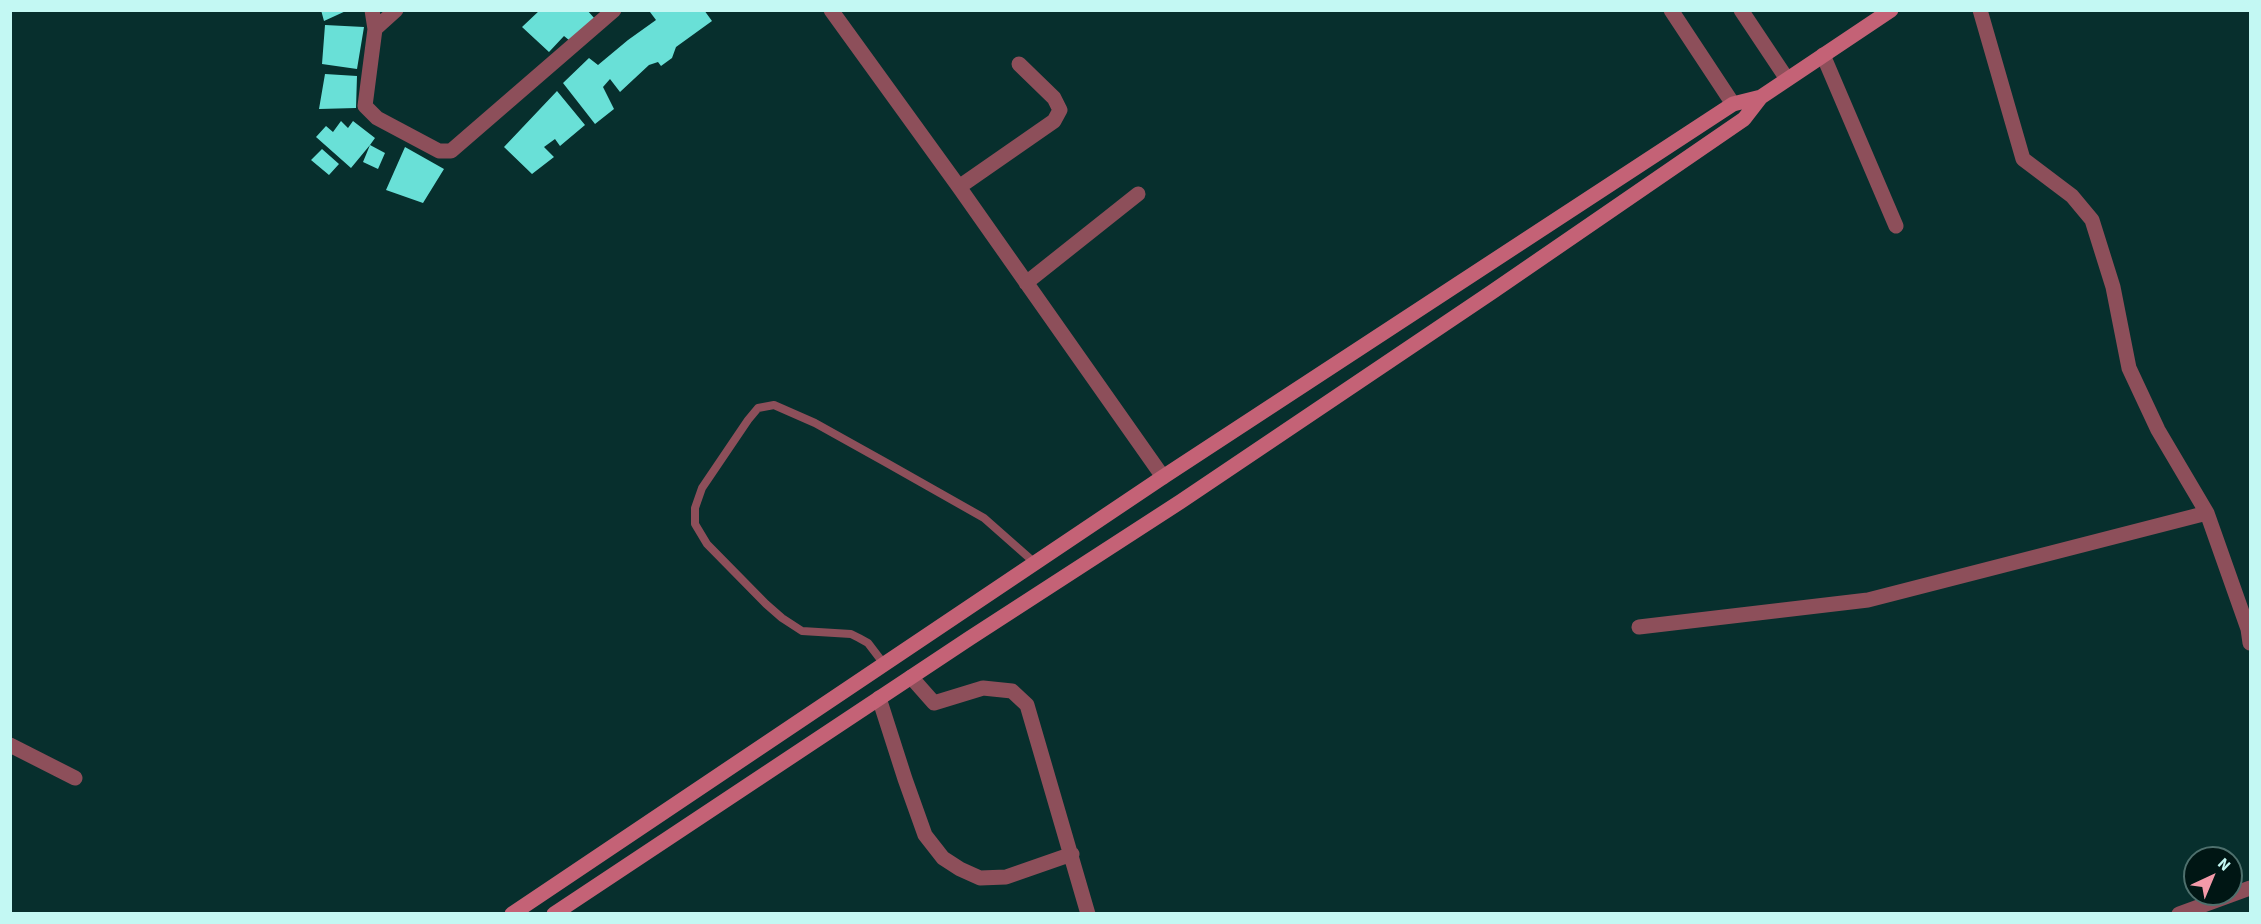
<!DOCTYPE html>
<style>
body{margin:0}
#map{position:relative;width:2261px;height:924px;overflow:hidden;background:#072f2d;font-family:"Source Sans 3",sans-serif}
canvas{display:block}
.frame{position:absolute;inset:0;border:12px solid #c3f8f3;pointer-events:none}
.north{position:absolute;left:2183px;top:846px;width:60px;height:60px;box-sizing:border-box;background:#001614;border:2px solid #4e706d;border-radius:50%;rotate:44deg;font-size:16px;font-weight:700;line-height:24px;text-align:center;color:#c3f8f3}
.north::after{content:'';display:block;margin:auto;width:21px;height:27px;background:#f39aa9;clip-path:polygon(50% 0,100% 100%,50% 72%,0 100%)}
</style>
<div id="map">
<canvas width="2261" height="924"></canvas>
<div class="frame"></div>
<div class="north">N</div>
</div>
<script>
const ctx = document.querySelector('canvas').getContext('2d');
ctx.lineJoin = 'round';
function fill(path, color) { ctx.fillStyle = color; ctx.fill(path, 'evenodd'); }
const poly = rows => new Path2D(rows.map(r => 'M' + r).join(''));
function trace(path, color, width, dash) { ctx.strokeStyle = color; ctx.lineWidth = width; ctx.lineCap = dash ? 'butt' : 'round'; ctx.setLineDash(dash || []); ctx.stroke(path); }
fill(poly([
 [321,10,348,10,324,21],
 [540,10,587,10,595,19,575,45,564,36,549,52,522,27],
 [651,10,704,10,712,21,676,47,672,58,661,66,658,62,649,65,620,92,610,79,603,87,614,109,595,124,563,83,589,58,598,65,628,40,656,20,650,12],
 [325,25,364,27,357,69,322,64],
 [325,74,357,76,356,108,319,109],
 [557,91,585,125,560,146,555,139,544,147,554,157,532,174,504,147],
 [341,121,348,128,353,121,375,138,370,145,385,153,378,169,363,162,370,145,351,168,316,137,326,126,333,132],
 [405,147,444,169,423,203,386,190],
 [322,149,339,164,329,175,311,160]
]), '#69e0d7');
trace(poly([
 [884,664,868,643,859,638,851,634,802,631,782,618,766,604,707,544,695,524,695,508,702,488,748,420,758,408,774,405,815,423,885,462,984,518,1035,563]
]), '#8d4f5a', 8);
trace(poly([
 [372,10,375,29,365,106,377,118,439,151,451,151,614,10],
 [831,10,959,187,1163,477],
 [1671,10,1733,104],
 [1741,10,1787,79],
 [1980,10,2023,159,2072,196,2092,220,2113,287,2129,368,2158,430,2207,513,2248,629,2250,643],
 [375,29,396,10],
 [1823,55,1896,226],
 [959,187,1054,121,1060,110,1054,98,1019,64],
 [1026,283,1138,194],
 [1639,627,1868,600,2207,513],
 [911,677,934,703,983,688,1012,691,1027,705,1088,914],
 [879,698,905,779,925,835,943,858,960,869,980,878,1006,877,1072,854],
 [10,745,75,778],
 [2179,914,2250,888]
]), '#8d4f5a', 15);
trace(poly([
 [512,914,1163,477,1733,104,1761,97],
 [554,914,970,638,1180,502,1492,292,1744,119,1761,97,1891,10]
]), '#c46276', 15);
</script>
